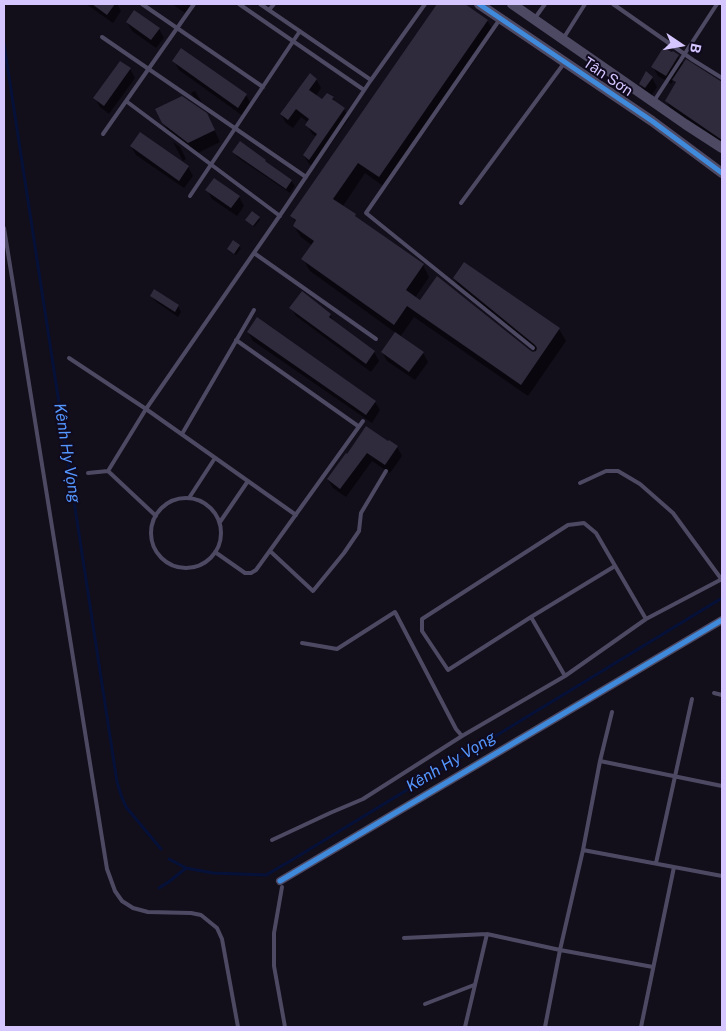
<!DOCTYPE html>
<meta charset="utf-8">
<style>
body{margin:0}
#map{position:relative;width:726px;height:1031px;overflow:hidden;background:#120e1a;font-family:"Public Sans",sans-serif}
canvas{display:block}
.frame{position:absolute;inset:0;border:5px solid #d5c6ff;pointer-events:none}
.north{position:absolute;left:656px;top:20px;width:50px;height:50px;-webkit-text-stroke:4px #100a1e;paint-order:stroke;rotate:102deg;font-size:14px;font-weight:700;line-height:20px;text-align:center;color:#d5c6ff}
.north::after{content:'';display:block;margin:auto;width:18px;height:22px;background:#d5c6ff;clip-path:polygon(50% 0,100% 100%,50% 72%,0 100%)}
</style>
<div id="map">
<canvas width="726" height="1031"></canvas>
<div class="frame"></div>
<div class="north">B</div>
</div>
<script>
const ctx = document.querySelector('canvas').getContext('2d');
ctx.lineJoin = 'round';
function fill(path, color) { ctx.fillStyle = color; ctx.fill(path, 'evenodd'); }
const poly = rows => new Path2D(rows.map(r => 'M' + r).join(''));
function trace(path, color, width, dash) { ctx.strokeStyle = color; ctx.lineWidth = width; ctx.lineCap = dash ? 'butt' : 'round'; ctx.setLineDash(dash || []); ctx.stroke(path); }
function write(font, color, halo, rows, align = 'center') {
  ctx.font = font + ' "Public Sans",sans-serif'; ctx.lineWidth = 4; ctx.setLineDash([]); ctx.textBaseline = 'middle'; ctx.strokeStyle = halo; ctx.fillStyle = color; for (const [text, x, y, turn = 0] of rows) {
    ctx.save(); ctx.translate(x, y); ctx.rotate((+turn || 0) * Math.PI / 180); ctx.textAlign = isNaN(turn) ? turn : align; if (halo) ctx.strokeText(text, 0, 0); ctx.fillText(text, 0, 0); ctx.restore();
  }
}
fill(poly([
 [86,4,117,4,121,11,113,23],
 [172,4,192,4,185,13],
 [439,4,462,4,487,20,494,32,386,188,365,173,343,206,355,215,357,219,423,265,429,277,415,298,421,302,533,353,537,352,461,290,454,278,559,329,566,341,528,396,414,317,400,337,423,353,428,362,415,380,387,361,382,352,396,333,310,271,303,259,313,246,301,237,294,226,296,223,292,216],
 [127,22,159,29,164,38,156,48,132,31],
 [182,49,246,95,251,104,243,116,179,70,174,61],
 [678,56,684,65,720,82,722,82,722,144,671,110,666,101,676,84,674,80,671,84,658,76,653,67],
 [120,62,130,69,135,78,109,114,100,107,95,98],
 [652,78,657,87,651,96,645,92,640,84],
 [316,79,321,88,316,96,323,101,333,98,336,103,344,109,349,118,315,167,309,164,304,155,317,137,312,134,307,125,308,122,301,117,293,128,286,123,281,114],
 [195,91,202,103,198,105,191,93],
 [163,123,213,127,220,142,196,154,171,135],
 [173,142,180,147,186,159,183,161],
 [131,146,188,167,193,176,184,188,136,155],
 [234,152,265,161,266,163,291,181,295,186,290,193,237,157],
 [207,190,239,197,244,206,237,216,212,199],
 [259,218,260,220,254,227,247,220],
 [233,242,241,248,236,255,230,251],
 [152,296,178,306,181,312,178,317,155,301],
 [291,308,330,315,335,323,374,352,379,361,371,372,296,316],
 [248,332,375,402,380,410,372,423,253,341],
 [397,447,402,456,390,473,372,461,346,497,333,488,328,480,346,454]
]), '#0007');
trace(poly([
 [4,44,117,782,121,795,126,807,161,849],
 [169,859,186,868,213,873,266,875,292,860,722,598],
 [159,888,170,881,186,868]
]), '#061139', 3);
fill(poly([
 [92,4,115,4,107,15],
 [437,4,465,4,488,20,379,177,358,163,333,199,356,214,355,216,424,264,406,290,420,300,437,276,531,351,533,352,536,351,537,348,535,345,453,278,464,262,560,328,521,385,407,306,394,325,301,259,314,241,293,226,296,220,290,216],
 [134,10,160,28,151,40,126,22],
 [181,48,247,94,238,108,172,61],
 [663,48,672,52,673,51,679,55,666,76,651,67],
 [686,59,722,82,722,140,665,101,676,82,672,80],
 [120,61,131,68,104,106,93,98],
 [646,71,653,77,645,88,639,84],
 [310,73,317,79,309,90,322,99,327,93,334,97,332,99,345,108,309,160,303,155,317,134,305,125,309,119,296,109,288,120,280,114],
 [182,96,207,113,215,130,188,143,162,123,155,109],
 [140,132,189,166,179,181,130,146],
 [240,141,266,160,265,161,292,180,286,189,232,152],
 [214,178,240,196,231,208,205,190],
 [252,211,260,217,253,226,245,220],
 [233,240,240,245,234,254,227,249],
 [154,289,179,305,175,312,150,296],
 [302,291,331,314,329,317,375,351,366,364,289,308],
 [257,317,376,401,366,415,247,332],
 [395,332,424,352,409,372,381,352],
 [366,426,388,441,389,440,398,446,385,465,367,453,340,489,327,479,346,453,347,454]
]), '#302a3d');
trace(poly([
 [142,4,263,87],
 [239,4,364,90],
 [260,4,371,80],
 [613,4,693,60,722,78],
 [269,10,274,4],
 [535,18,545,4],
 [500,19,366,213,533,348],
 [102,37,306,177],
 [563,39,585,4],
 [126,101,280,216],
 [654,101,717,4],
 [103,134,194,4],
 [190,196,300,31],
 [461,203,565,62],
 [4,228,107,869,115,891,122,901,133,908,148,912,191,913,201,915,217,928,222,939,238,1027],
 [254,253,376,339],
 [236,340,358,426],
 [69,358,146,409,296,515],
 [182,434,254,310],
 [108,471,146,409,285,208,371,80,425,4],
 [88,473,108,471,156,516],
 [580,483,606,471,618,471,640,484,673,513,722,580],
 [189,498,215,458],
 '151 533a35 35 0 1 1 70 0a35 35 0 1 1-70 0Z',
 [220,522,248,481],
 [270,551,313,591,344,553,359,531,361,513,386,471],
 [215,552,245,573,251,573,256,570,363,421],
 [531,617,615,566],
 [302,643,337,649,395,612,456,729,462,736],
 [565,676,531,617,448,670,422,631,422,619,568,525,584,523,596,533,646,619],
 [714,693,722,695],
 [600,761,722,786],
 [272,840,330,813,363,799,462,736,565,676,646,619,722,579],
 [583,850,722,876],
 [656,863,692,699],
 [282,887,274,933,274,966,285,1027],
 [404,938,487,934,560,950,653,967],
 [425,1004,474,985],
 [465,1027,487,934],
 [545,1027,560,950,583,850,600,761,612,712],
 [641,1027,674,867]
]), '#4e4963', 4);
trace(poly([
 [280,881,722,620]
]), '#4e4963', 8);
trace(poly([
 [479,4,652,121,722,173],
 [512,4,685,124,722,148]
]), '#4e4963', 10);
trace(poly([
 [479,4,652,121,722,173],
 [280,881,722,620]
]), '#408adc', 5);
write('15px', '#d5c6ff', '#100a1e', [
 ["Tân Sơn",608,77,34]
]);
write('italic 16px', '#5497ff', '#100a1e', [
 ["Kênh Hy Vọng",67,453,81],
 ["Kênh Hy Vọng",451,762,-31]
]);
</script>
